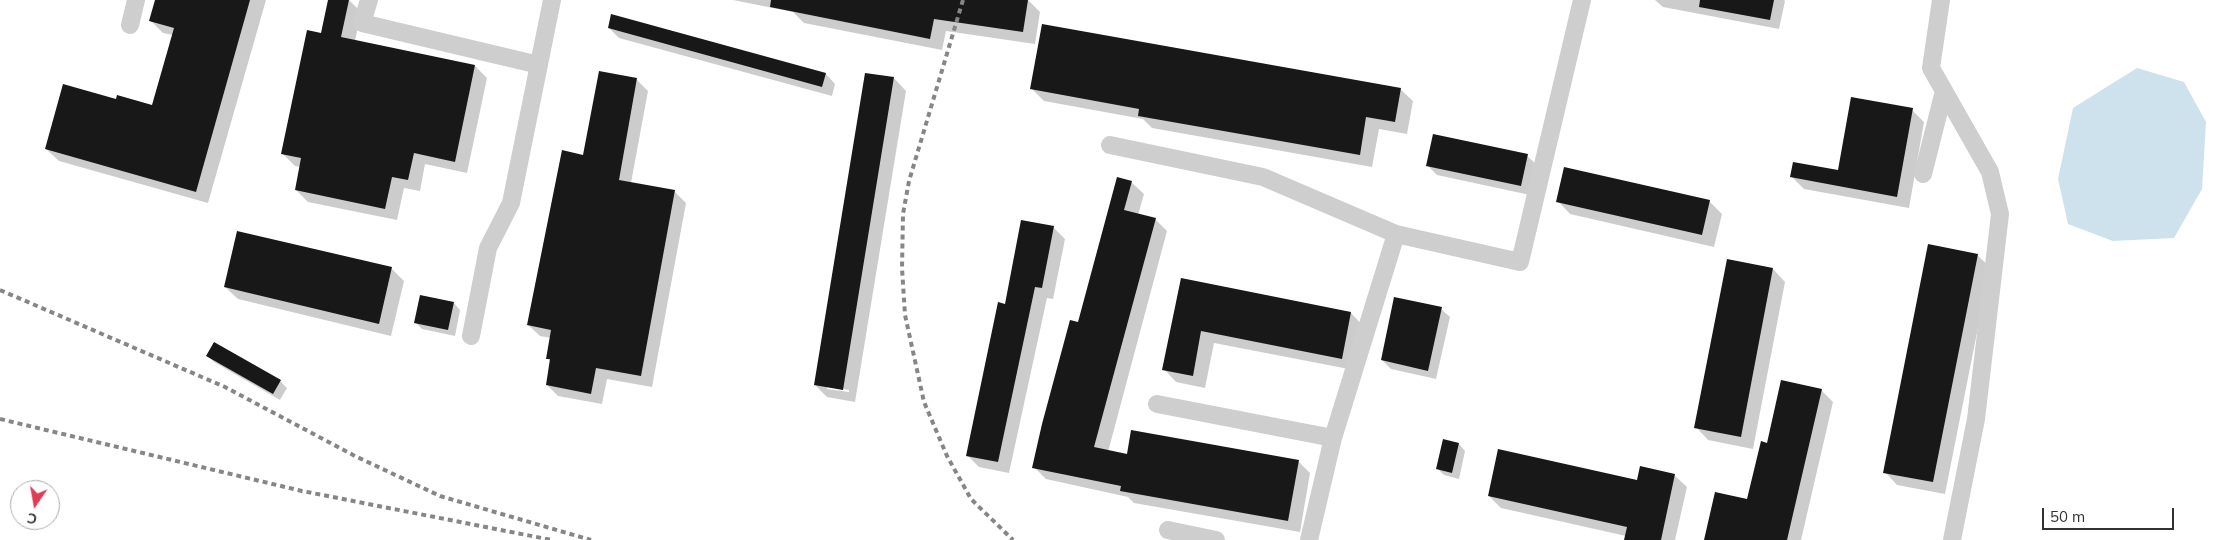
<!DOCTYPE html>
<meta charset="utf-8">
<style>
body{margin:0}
#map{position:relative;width:2214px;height:540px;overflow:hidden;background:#fff;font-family:Mulish,sans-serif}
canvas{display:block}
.north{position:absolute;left:10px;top:480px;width:50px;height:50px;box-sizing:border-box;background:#fff;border:1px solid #adadad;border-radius:50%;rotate:192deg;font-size:14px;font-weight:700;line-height:20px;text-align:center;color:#313131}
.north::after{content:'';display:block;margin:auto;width:18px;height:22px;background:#df3c55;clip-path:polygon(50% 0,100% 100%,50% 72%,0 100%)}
.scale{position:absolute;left:2042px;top:508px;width:132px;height:22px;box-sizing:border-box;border:2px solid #313131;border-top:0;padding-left:6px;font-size:15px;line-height:18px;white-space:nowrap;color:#313131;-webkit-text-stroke:4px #fff;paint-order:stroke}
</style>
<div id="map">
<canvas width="2214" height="540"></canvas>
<div class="north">С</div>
<div class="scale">50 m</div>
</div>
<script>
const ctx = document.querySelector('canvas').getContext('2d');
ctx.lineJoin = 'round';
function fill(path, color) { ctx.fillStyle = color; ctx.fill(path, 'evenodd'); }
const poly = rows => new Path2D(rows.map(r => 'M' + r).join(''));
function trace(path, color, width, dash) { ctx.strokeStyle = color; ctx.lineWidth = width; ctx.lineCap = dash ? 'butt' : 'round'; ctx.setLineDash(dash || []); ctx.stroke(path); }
fill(poly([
 [2137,68,2184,82,2206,122,2202,189,2174,238,2113,241,2068,224,2058,179,2073,108]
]), '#cde2ec');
fill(poly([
 [156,0,266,0,208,203,59,161,46,149,117,100,153,106,173,35,163,33,150,20],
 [330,0,349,0,361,12,355,41,475,66,487,78,467,173,425,164,420,191,404,188,397,220,308,202,296,190,301,167,295,166,283,154,322,34],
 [733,0,1028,0,1040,12,1035,44,946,31,942,50,804,23,793,12],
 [1655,0,1784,0,1785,1,1779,29,1663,7],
 [609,28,826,74,835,84,832,96,619,38],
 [600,73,637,80,648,91,631,183,674,191,686,203,652,387,607,379,602,404,558,396,547,385,551,362,547,358,551,338,540,336,528,325,584,156],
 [894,78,906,91,855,402,827,397,815,385],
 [827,386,849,390,849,392,827,389],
 [1032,89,1400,89,1413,101,1407,134,1379,129,1372,167,1152,128,1143,119,1044,101],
 [1912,110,1924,122,1909,208,1804,189,1792,177,1839,171],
 [1527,156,1537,165,1530,195,1437,175,1427,165],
 [1131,182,1144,194,1138,215,1155,219,1167,231,1108,452,1128,456,1298,461,1310,473,1300,532,1134,503,1128,497,1046,479,1034,467,1079,323],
 [1558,201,1709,201,1722,214,1714,247,1570,214],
 [1053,227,1065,239,1053,299,1047,298,1009,473,979,467,967,455,1006,305],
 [1977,255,1990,267,1945,494,1897,485,1885,472],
 [1728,261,1773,269,1785,282,1753,449,1708,440,1696,427],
 [391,268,404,281,391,336,238,299,225,287],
 [1182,280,1351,313,1363,326,1354,370,1214,343,1205,388,1176,382,1164,369],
 [454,303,460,310,455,336,422,329,416,323],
 [1441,309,1450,317,1436,379,1391,369,1382,360],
 [214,344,280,381,287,388,280,400,214,362,208,356],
 [1821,390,1833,402,1801,540,1706,540,1748,501],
 [1444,441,1459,444,1465,451,1459,479,1444,475,1437,468],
 [1674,475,1687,487,1675,540,1625,540,1626,536,1501,508,1489,496,1638,481]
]), '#0003');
fill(poly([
 [155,0,250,0,196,192,45,149,63,84,116,99,117,95,152,105,174,28,149,21],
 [328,0,349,0,341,37,475,65,455,162,414,153,408,180,392,177,385,209,295,190,301,158,281,154,307,30,321,33],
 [771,0,1028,0,1023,32,934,19,930,39,770,7],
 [1700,0,1774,0,1770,20,1699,7],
 [611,14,826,73,822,87,608,28],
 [1042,24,1401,88,1395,122,1366,117,1360,155,1138,116,1139,109,1030,89],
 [599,71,637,78,619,180,675,190,641,376,596,368,591,394,546,385,550,359,546,359,551,330,527,325,562,150,583,155],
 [865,73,894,77,843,390,814,385],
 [1851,97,1913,108,1897,197,1790,177,1793,162,1838,170],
 [1433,134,1528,154,1521,186,1426,166],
 [1564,167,1710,200,1702,235,1556,202],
 [1117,177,1132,181,1124,210,1156,218,1094,447,1127,454,1131,430,1299,460,1288,521,1120,491,1121,486,1032,468,1042,424,1070,320,1078,322],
 [1021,220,1054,226,1042,288,1035,287,998,462,966,456,998,302,1005,304],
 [237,231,392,267,379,324,224,287],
 [1928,244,1978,254,1933,482,1883,473],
 [1727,259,1773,268,1741,437,1694,428],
 [1181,278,1351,312,1342,359,1201,331,1193,376,1162,370],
 [420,295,454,302,448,330,414,323],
 [1394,297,1442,307,1428,371,1381,360],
 [214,342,281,380,273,394,206,356],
 [1781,380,1822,389,1787,540,1704,540,1715,492,1747,499,1761,441,1767,443],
 [1443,439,1459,443,1452,473,1436,469],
 [1498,449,1637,480,1640,466,1675,474,1661,540,1624,540,1627,527,1488,496]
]), '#181818');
trace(poly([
 [369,0,362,23,539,65],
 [1941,0,1931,68,1990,172,2000,214,1976,419,1952,540],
 [130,25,136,0],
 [1110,145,1263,177,1396,234,1520,262,1582,0],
 [1923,174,1944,91],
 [471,336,488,248,511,203,552,0],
 [1157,404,1333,438,1396,234],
 [1168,530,1216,540],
 [1309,540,1333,438]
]), '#cecece', 18);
trace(poly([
 [963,0,909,181,903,214,902,268,905,315,924,402,947,456,971,499,1013,540],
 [0,290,225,387,355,456,440,496,591,540],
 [0,419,302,491,552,540]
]), '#868686', 4, [5, 4]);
</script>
